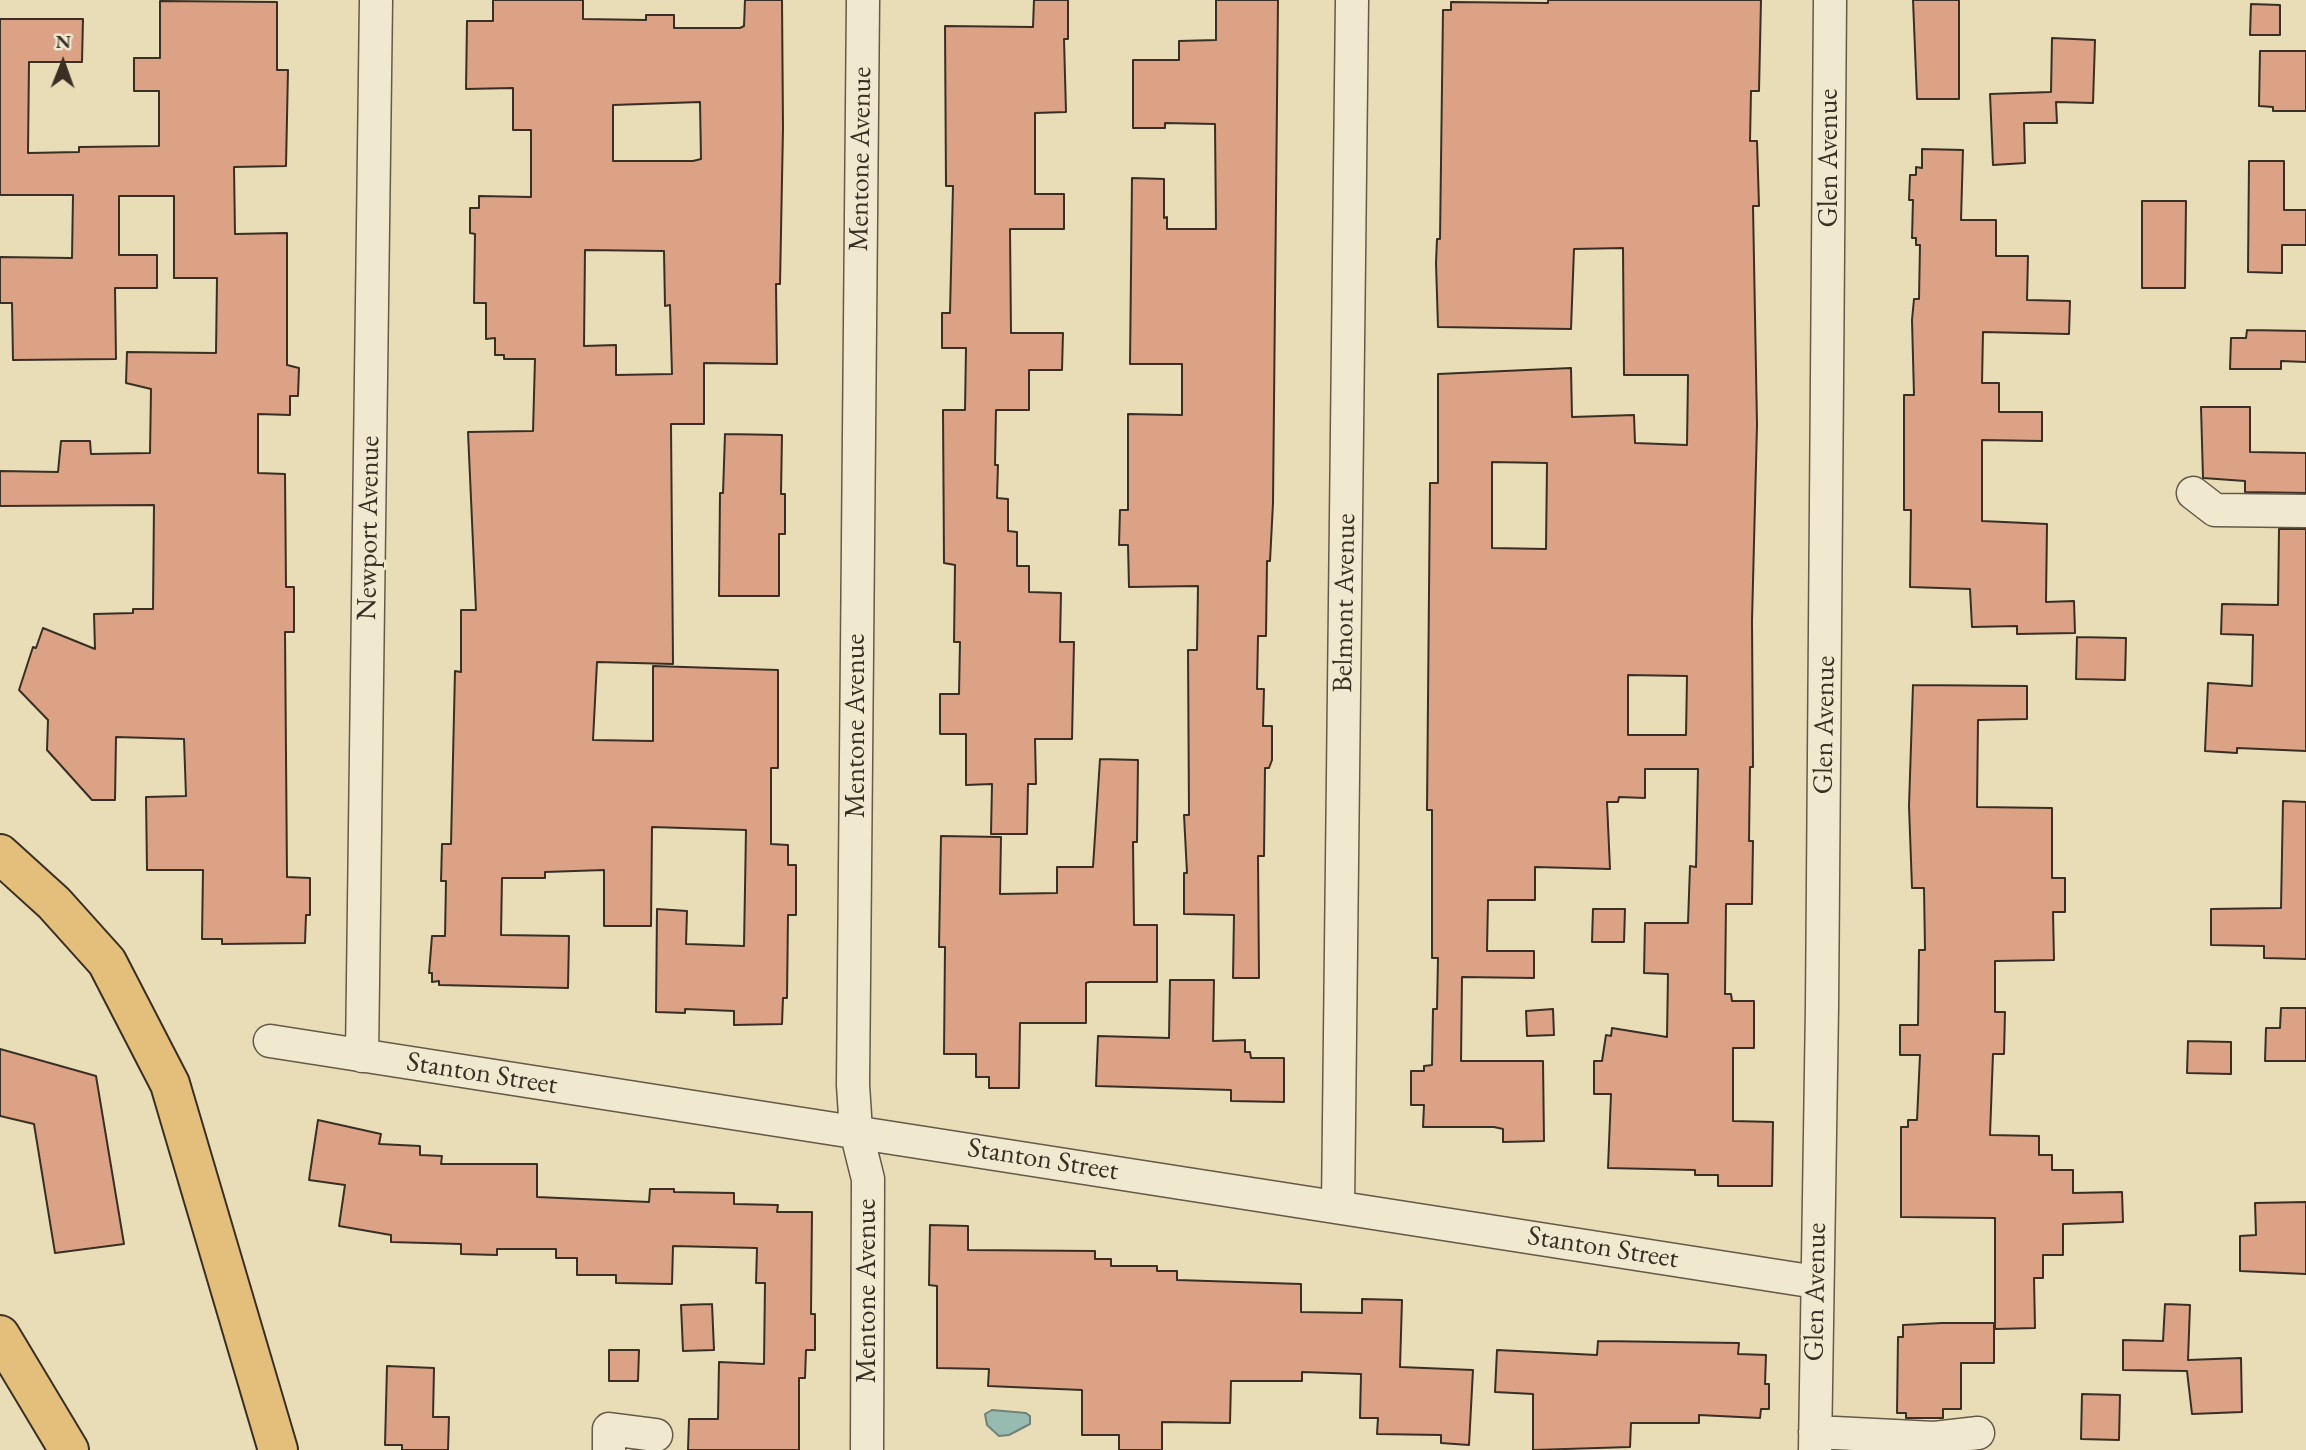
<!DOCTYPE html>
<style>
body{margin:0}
#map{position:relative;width:2306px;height:1450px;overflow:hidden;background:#e8ddb6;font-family:"EB Garamond",serif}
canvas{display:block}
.north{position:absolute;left:28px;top:28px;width:70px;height:70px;-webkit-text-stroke:5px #f0e9d0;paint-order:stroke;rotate:1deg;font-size:19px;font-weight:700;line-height:28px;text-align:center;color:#392f25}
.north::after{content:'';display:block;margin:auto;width:24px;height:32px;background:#392f25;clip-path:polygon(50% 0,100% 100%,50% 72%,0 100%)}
</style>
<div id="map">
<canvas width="2306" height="1450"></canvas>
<div class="north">N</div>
</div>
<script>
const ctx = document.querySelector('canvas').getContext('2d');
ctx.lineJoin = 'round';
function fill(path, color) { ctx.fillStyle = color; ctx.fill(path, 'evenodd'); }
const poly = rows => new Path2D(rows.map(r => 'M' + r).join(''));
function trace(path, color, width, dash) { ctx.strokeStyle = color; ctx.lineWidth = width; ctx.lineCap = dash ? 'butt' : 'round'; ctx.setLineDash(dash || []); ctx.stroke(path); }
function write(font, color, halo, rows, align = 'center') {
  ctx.font = font + ' "EB Garamond",serif'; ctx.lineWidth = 5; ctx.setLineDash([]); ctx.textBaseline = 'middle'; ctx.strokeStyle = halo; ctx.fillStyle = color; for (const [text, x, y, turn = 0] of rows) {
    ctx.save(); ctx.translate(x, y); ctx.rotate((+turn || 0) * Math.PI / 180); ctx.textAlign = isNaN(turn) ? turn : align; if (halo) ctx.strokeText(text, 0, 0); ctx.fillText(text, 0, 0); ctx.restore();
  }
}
const water = poly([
 [992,1410,1026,1413,1030,1416,1030,1424,1009,1435,999,1436,987,1425,985,1414,992,1410]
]);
fill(water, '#97bbb1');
trace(water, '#718379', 2);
const building = poly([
 [493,0,583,0,583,19,646,20,646,15,674,15,674,28,740,28,744,26,745,0,782,0,783,128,780,284,776,284,777,364,704,363,704,424,671,424,673,664,597,662,593,740,653,741,653,666,778,670,778,768,771,768,771,844,788,845,788,865,796,865,796,915,788,915,787,998,783,998,782,1024,734,1025,734,1011,685,1009,685,1013,656,1012,657,909,687,911,686,944,744,946,746,830,652,827,651,926,604,926,604,870,545,872,545,878,502,878,501,935,569,936,568,988,439,985,439,981,432,982,432,973,429,973,432,936,445,936,446,881,441,881,442,844,451,844,455,671,461,672,461,610,476,610,468,432,533,431,535,359,504,359,504,355,495,355,495,338,486,339,486,303,474,303,475,234,470,233,470,208,479,208,479,196,531,197,531,130,513,130,513,88,466,89,467,21,493,21,493,0],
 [700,102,701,159,693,161,613,161,613,105,700,102],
 [585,250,664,251,665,306,670,305,672,374,616,375,616,345,584,346,585,250],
 [1034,0,1068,0,1068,39,1064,39,1066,112,1035,113,1035,194,1064,194,1064,229,1010,229,1011,333,1063,333,1062,370,1029,370,1029,410,996,410,995,465,998,465,997,498,1008,499,1008,531,1017,532,1017,566,1029,566,1029,592,1061,593,1060,642,1074,642,1072,739,1035,739,1036,784,1028,784,1027,834,991,834,992,784,966,785,966,734,940,734,940,694,959,694,960,642,954,642,955,565,944,563,943,410,965,410,966,348,942,348,942,313,950,313,953,186,946,186,945,26,1033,27,1034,0],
 [1216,0,1278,0,1273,503,1270,561,1267,561,1266,636,1258,636,1257,689,1264,689,1263,726,1272,726,1272,760,1269,768,1265,768,1264,856,1258,856,1259,978,1233,978,1234,915,1184,914,1184,873,1187,873,1184,815,1189,815,1188,650,1197,650,1198,586,1129,587,1128,545,1119,545,1120,510,1128,510,1128,414,1182,415,1182,364,1130,364,1132,178,1164,179,1164,218,1167,217,1167,229,1216,229,1215,124,1165,123,1165,128,1133,128,1133,60,1179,60,1179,41,1216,40,1216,0],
 [1548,0,1761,0,1759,91,1751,91,1750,141,1757,141,1759,206,1753,206,1757,425,1752,621,1753,767,1750,767,1749,841,1753,841,1752,904,1726,904,1725,994,1731,994,1732,1001,1754,1001,1754,1048,1733,1048,1733,1121,1773,1122,1772,1186,1718,1186,1718,1175,1695,1175,1695,1170,1608,1168,1611,1094,1594,1094,1594,1061,1602,1061,1606,1035,1611,1036,1612,1028,1667,1037,1668,974,1644,973,1645,923,1688,923,1690,866,1696,867,1698,769,1645,769,1645,798,1619,797,1618,802,1607,802,1610,869,1535,867,1535,900,1488,900,1487,951,1534,951,1534,978,1462,977,1461,1061,1543,1061,1544,1141,1503,1142,1503,1129,1494,1127,1423,1127,1424,1105,1411,1105,1411,1071,1424,1071,1424,1066,1432,1065,1433,1009,1437,1009,1438,958,1432,958,1432,810,1427,810,1430,483,1438,483,1438,374,1571,368,1572,417,1634,415,1635,443,1687,445,1688,375,1624,375,1623,248,1574,249,1571,329,1438,327,1436,263,1437,239,1440,239,1443,10,1451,10,1451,2,1548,3,1548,0],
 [1492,462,1547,463,1546,549,1492,548,1492,462],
 [1628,675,1687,676,1686,735,1628,735,1628,675],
 [1913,0,1959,0,1959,99,1917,99,1913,0],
 [160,1,277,2,277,70,288,70,286,166,234,167,235,234,287,233,287,365,299,368,298,396,290,396,290,415,258,414,258,473,285,474,286,587,294,587,294,632,285,632,287,877,310,878,310,915,306,915,305,943,222,944,222,939,202,939,203,870,147,870,146,797,186,796,184,739,116,737,115,800,92,800,47,750,48,720,19,690,33,647,36,648,43,628,95,649,94,614,133,613,133,609,153,609,154,505,0,506,0,471,58,472,61,441,90,441,91,454,150,453,151,389,126,383,127,352,216,353,217,278,174,278,174,196,119,196,119,255,157,255,157,288,115,288,116,359,13,360,12,303,0,303,0,257,72,258,73,195,0,195,0,19,83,19,82,62,29,62,28,153,79,152,79,147,159,146,159,91,134,91,134,58,160,58,160,1],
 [2251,4,2280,5,2280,35,2250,35,2251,4],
 [2052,38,2095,40,2093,103,2056,102,2057,123,2024,123,2025,163,1993,165,1990,94,2051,92,2052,38],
 [2260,51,2306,51,2306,111,2273,111,2273,107,2259,106,2260,51],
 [1922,149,1963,150,1961,220,1996,220,1996,256,2028,256,2027,300,2070,301,2069,334,1983,332,1982,383,1999,383,1999,412,2042,412,2042,441,1982,440,1982,521,2047,524,2046,602,2074,601,2075,633,2017,634,2017,626,1972,627,1970,589,1910,587,1911,510,1904,510,1904,395,1914,395,1912,320,1914,299,1919,299,1920,245,1916,245,1916,238,1912,238,1913,200,1909,200,1910,175,1916,175,1916,167,1922,168,1922,149],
 [2249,161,2284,161,2284,210,2306,210,2306,245,2282,245,2282,273,2248,272,2249,161],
 [2142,201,2186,201,2185,288,2142,288,2142,201],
 [2247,330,2306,331,2306,362,2281,361,2281,369,2230,369,2231,338,2246,338,2247,330],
 [2201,407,2250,407,2250,452,2306,453,2306,493,2245,492,2245,481,2203,478,2201,407],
 [725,434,782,435,781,494,785,494,785,534,779,534,779,596,719,596,720,493,723,493,725,434],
 [2279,529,2306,529,2306,751,2237,748,2237,753,2205,751,2208,683,2252,686,2253,635,2221,634,2222,604,2278,605,2279,529],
 [2077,637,2126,638,2125,680,2076,679,2077,637],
 [1913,685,2027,686,2027,719,1978,720,1977,807,2052,808,2052,878,2065,878,2065,912,2053,912,2054,960,1995,961,1995,1012,2005,1012,2004,1054,1993,1054,1990,1135,2039,1136,2039,1155,2052,1155,2052,1170,2073,1170,2073,1193,2122,1192,2123,1222,2063,1224,2063,1255,2043,1255,2043,1278,2034,1278,2035,1328,1995,1329,1995,1218,1901,1217,1901,1127,1908,1127,1908,1120,1917,1120,1920,1055,1900,1055,1900,1025,1918,1025,1919,950,1925,950,1924,888,1912,888,1909,806,1913,685],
 [1100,759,1138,760,1137,842,1133,842,1134,925,1157,925,1157,982,1089,982,1086,983,1086,1023,1020,1023,1019,1088,989,1088,989,1077,976,1077,976,1054,944,1054,945,947,939,947,941,836,1001,837,1000,894,1057,893,1057,867,1093,867,1100,759],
 [2283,801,2306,802,2306,959,2264,958,2264,946,2211,945,2211,909,2281,908,2283,801],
 [1593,909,1625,909,1624,942,1592,942,1593,909],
 [1170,980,1214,980,1213,1041,1245,1040,1245,1052,1250,1052,1251,1058,1284,1058,1284,1102,1231,1101,1231,1090,1096,1086,1098,1036,1169,1038,1170,980],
 [2281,1008,2306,1008,2306,1061,2265,1061,2266,1028,2280,1028,2281,1008],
 [1553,1009,1554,1035,1527,1036,1526,1011,1553,1009],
 [2188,1041,2231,1042,2231,1074,2187,1073,2188,1041],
 [0,1049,96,1076,124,1244,55,1253,34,1124,0,1116,0,1049],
 [318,1120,381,1134,379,1144,420,1146,420,1155,442,1156,441,1164,537,1164,537,1197,649,1202,650,1189,674,1189,674,1192,734,1193,734,1204,778,1205,777,1212,812,1212,811,1314,815,1314,815,1350,806,1350,805,1378,799,1378,799,1450,688,1450,689,1419,718,1419,719,1362,764,1364,765,1283,756,1283,757,1248,673,1246,672,1284,616,1283,616,1275,577,1275,577,1258,556,1258,556,1249,497,1249,497,1255,461,1254,461,1244,391,1242,391,1235,339,1226,345,1185,309,1180,318,1120],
 [2306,1202,2306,1274,2240,1271,2240,1236,2256,1235,2255,1203,2306,1202],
 [930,1225,968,1226,968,1250,1095,1251,1095,1259,1111,1259,1111,1266,1157,1266,1157,1271,1177,1271,1177,1280,1301,1284,1301,1312,1362,1313,1362,1299,1402,1300,1400,1367,1473,1370,1469,1445,1441,1443,1441,1435,1377,1434,1378,1418,1360,1418,1361,1374,1302,1372,1302,1381,1231,1381,1230,1423,1162,1422,1162,1450,1119,1450,1119,1435,1082,1435,1082,1390,988,1386,989,1369,937,1368,937,1286,929,1285,930,1225],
 [712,1304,714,1350,683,1351,681,1305,712,1304],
 [2165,1304,2190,1305,2188,1360,2241,1358,2242,1412,2192,1414,2187,1371,2123,1370,2123,1340,2163,1341,2165,1304],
 [1942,1323,1994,1323,1994,1363,1961,1363,1961,1409,1943,1409,1943,1418,1906,1418,1906,1413,1897,1413,1898,1337,1903,1337,1903,1325,1942,1323],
 [1598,1341,1739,1343,1738,1354,1766,1355,1765,1384,1769,1384,1769,1409,1761,1409,1760,1418,1699,1415,1699,1423,1631,1423,1630,1447,1533,1450,1533,1394,1495,1392,1497,1350,1597,1355,1598,1341],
 [609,1350,639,1350,638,1381,609,1381,609,1350],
 [387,1366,434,1368,433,1417,449,1417,448,1450,402,1450,402,1445,385,1445,387,1366],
 [2082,1394,2120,1395,2119,1440,2081,1439,2082,1394]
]);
fill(building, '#dba286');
trace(building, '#392f25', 2);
const minor = poly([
 [863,0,853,1085,856,1131,868,1179,867,1450],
 [2193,493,2215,510,2306,511],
 [270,1041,1816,1282],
 [362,1056,376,0],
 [1338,1206,1352,0],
 [1815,1432,1934,1438,1978,1433],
 [609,1450,609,1429,656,1435],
 [1815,1450,1822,1007,1830,0]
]);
const highway = poly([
 [0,854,54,903,107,962,170,1084,278,1450],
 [0,1335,69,1450]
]);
trace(minor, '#655a49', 35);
trace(highway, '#392f25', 42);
trace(minor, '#f0e9d0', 32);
trace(highway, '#e4be7b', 38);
write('28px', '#392f25', '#f0e9d0', [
 ["Glen Avenue",1829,158,-90],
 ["Mentone Avenue",861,159,-89],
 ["Newport Avenue",369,528,-89],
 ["Belmont Avenue",1345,603,-89],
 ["Glen Avenue",1825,725,-89],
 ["Mentone Avenue",856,726,-90],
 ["Stanton Street",482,1074,9],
 ["Stanton Street",1043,1160,9],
 ["Stanton Street",1603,1248,9],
 ["Mentone Avenue",867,1291,-90],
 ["Glen Avenue",1816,1292,-89]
]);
</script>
